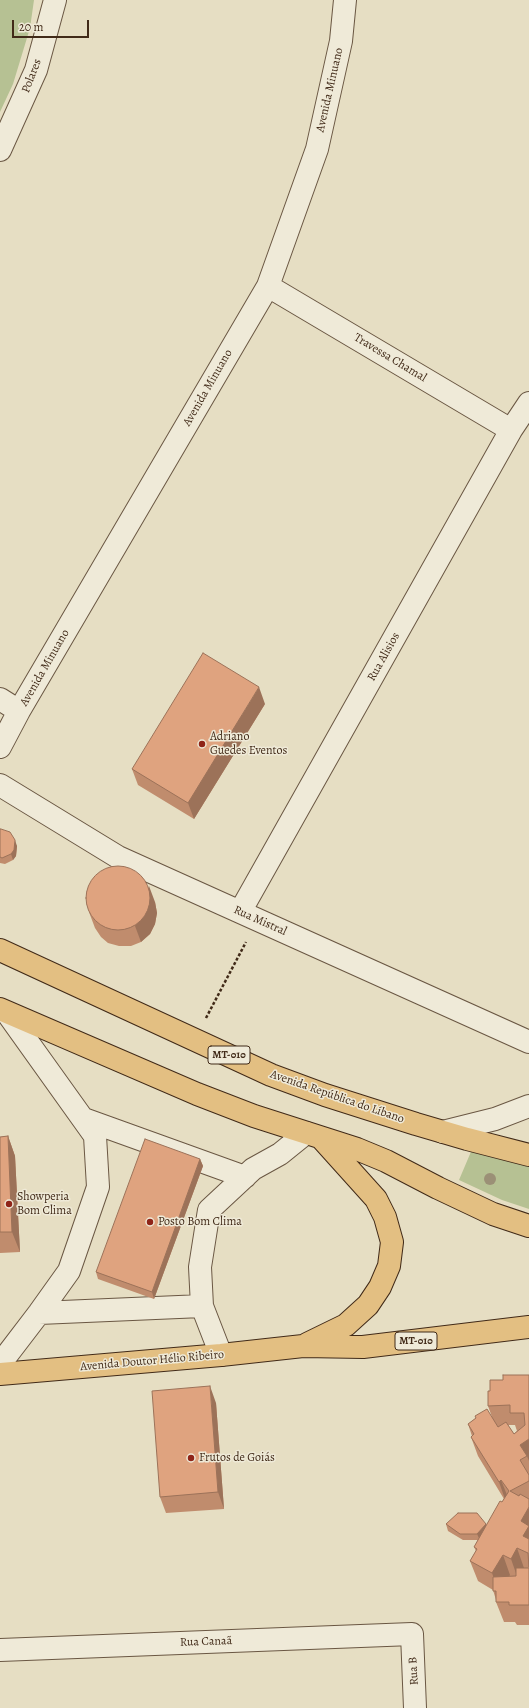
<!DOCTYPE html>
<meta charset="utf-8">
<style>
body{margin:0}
#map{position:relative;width:529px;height:1708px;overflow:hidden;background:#e6dec3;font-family:Alegreya,serif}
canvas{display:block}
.scale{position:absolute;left:12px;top:20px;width:77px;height:18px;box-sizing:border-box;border:2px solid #412a18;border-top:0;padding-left:5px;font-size:12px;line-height:14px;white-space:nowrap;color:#412a18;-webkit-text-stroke:3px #efead8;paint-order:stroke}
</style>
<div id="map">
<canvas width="529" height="1708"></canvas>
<div class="scale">20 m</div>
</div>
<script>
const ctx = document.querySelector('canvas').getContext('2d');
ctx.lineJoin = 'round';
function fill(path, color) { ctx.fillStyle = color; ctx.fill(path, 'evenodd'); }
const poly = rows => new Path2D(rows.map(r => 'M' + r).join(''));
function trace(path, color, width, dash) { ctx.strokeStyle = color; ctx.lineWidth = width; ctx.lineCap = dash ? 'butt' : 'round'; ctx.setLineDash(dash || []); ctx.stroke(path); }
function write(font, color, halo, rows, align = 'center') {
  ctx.font = font + ' Alegreya,serif'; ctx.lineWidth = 3; ctx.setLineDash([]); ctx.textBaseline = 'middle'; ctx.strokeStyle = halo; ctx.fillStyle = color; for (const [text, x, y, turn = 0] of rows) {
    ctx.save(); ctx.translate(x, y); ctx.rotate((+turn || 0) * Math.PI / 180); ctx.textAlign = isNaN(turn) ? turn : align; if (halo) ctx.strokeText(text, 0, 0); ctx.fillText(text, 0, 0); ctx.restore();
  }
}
fill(poly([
 [0,0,34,0,30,28,13,84,0,112],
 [473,1147,529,1166,529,1209,502,1200,459,1180]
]), '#b6c193');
const minor = poly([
 [0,150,36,70,55,0],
 [268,286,511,430],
 [0,699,19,711],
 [0,747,19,711,268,286,317,149,341,41,345,0],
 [0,785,118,857,529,1042],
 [240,912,511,430,529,403],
 [84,1119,245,1177],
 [443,1132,495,1119,529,1106],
 [39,1313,202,1306],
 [221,1355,202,1306,200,1267,209,1210,253,1169,280,1154,306,1133],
 [0,1364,39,1313,69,1271,98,1187,95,1136,7,1013],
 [0,1650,412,1634,415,1708]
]);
const major = poly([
 [0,950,271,1075,325,1095,416,1124,467,1139,529,1155],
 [0,1009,197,1094,254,1116,357,1149,386,1161,438,1188,493,1214,529,1226],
 [307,1344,346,1325,368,1305,380,1287,389,1266,392,1242,385,1217,376,1199,322,1139],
 [0,1374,221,1355,303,1346,363,1347,529,1327]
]);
trace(minor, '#6a5743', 24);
trace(major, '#412a18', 24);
trace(poly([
 [206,1018,246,942]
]), '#412a18', 2.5, [3, 2]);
trace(minor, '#efead8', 22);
trace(major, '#e3bf82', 22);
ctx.fillStyle = '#9b9076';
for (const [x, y] of [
 [490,1179]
]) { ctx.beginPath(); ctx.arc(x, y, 6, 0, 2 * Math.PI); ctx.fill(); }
fill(poly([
 [265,704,194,819,138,785,132,769],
 [0,829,17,846,16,856,13,860,5,864,0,863],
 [155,902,157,913,155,924,150,934,141,942,131,946,119,946,108,943,101,937,95,928,89,912],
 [8,1136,15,1156,20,1252,0,1253,0,1137],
 [200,1159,203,1166,154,1299,98,1279,96,1272],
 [529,1375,529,1625,517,1625,515,1622,504,1622,496,1602,496,1600,493,1590,478,1581,470,1561,476,1551,474,1547,478,1540,463,1540,448,1531,446,1524,486,1526,504,1499,478,1456,471,1437,472,1436,468,1424,476,1418,475,1416,492,1417,488,1406,490,1391,503,1380],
 [508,1425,515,1425,517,1431,514,1434],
 [216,1403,224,1509,166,1513,160,1497]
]), '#c08c6d');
fill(poly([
 [259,687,265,704,194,819,188,803],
 [15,840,17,846,16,856,13,860,11,854],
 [149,886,155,902,157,913,155,924,150,934,141,942,135,926],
 [8,1136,15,1156,20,1252,12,1232],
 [200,1159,203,1166,154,1299,152,1292],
 [210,1386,216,1403,224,1509,218,1492],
 [529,1439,529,1461,527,1456,520,1445],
 [501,1480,509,1500,506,1502,499,1482],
 [529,1507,529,1551,523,1536,521,1521],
 [486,1524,488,1530,480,1540,477,1534],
 [517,1548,524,1568,518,1579,511,1559],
 [503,1555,510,1575,499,1593,492,1573]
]), '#9c7259');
const building = poly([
 [203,653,259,687,188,803,132,769,203,653],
 [0,829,1,829,10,832,15,840,14,850,11,854,2,858,0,857,0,829],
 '86 898a32 32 0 1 1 64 0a32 32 0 1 1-64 0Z',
 [8,1136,12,1232,0,1232,0,1137,8,1136],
 [145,1139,200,1159,152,1292,96,1272,145,1139],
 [503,1375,529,1375,529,1439,520,1445,527,1456,520,1460,529,1475,529,1481,510,1491,519,1496,520,1494,529,1499,529,1507,521,1521,529,1526,523,1536,529,1539,529,1567,528,1553,517,1548,511,1559,503,1555,492,1573,470,1561,477,1549,474,1547,500,1501,502,1502,509,1491,501,1480,499,1482,471,1437,474,1434,468,1424,476,1418,475,1416,487,1409,498,1427,506,1422,514,1434,525,1425,524,1413,510,1413,510,1405,488,1406,488,1391,490,1391,490,1380,503,1380,503,1375],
 [210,1386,218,1492,160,1497,152,1391,210,1386],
 [458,1513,477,1513,486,1524,477,1534,460,1534,446,1524,458,1513],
 [516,1568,529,1568,529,1605,509,1605,509,1602,496,1602,496,1591,493,1591,493,1577,516,1576,516,1568]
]);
fill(building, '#dfa37f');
trace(building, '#9c7259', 1);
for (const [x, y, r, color] of [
 [202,744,4,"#8f2418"],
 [9,1204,4,"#8f2418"],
 [150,1222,4,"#8f2418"],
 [191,1458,4,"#8f2418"]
]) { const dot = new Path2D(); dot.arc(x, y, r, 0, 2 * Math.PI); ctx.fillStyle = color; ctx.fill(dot); trace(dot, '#efead8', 1.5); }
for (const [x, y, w] of [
 [229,1055,42],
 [416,1341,42]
]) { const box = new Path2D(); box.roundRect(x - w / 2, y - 9, w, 18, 3); ctx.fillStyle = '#efead8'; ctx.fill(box); trace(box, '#412a18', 1); }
write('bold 11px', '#412a18', null, [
 ["MT-010",229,1055],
 ["MT-010",416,1341]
]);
write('12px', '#412a18', '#efead8', [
 ["Polares",32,76,-69],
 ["Avenida Minuano",330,90,-77],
 ["Travessa Chamal",390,358,31],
 ["Avenida Minuano",208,388,-60],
 ["Rua Alisios",384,657,-61],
 ["Avenida Minuano",45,668,-60],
 ["Rua Mistral",260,921,24],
 ["Avenida República do Líbano",337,1097,19],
 ["Avenida Doutor Hélio Ribeiro",152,1361,-5],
 ["Rua Canaã",206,1642,-2],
 ["Rua B",414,1671,-93]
]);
write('12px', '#412a18', '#efead8', [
 ["Adriano",210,737],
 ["Guedes Eventos",210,751],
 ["Showperia",17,1197],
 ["Bom Clima",17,1211],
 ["Posto Bom Clima",158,1222],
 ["Frutos de Goiás",199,1458]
], 'left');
</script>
